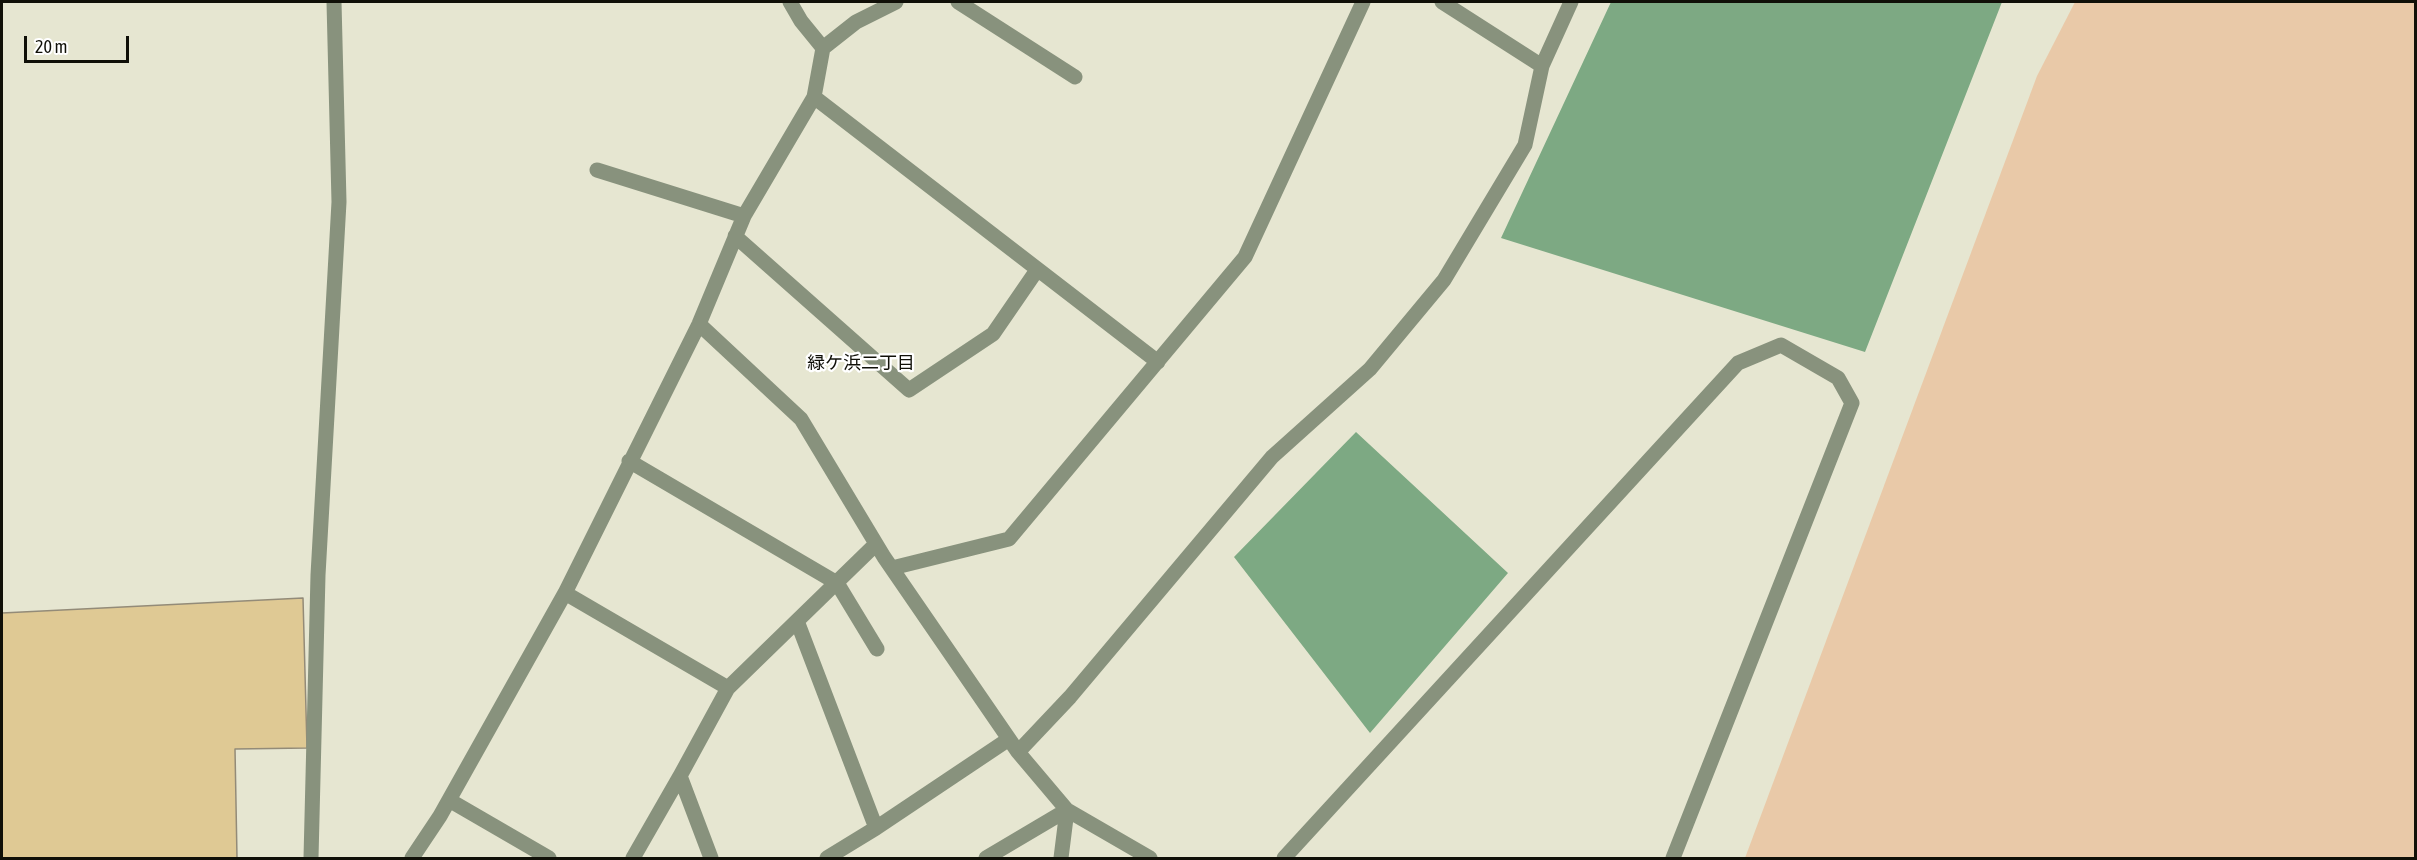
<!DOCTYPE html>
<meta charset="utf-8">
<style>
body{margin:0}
#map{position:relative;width:2417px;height:860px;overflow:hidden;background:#e6e6d1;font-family:"Asap Condensed",sans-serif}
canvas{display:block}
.frame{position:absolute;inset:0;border:3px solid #101008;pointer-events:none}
.scale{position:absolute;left:24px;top:36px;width:105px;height:27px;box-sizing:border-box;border:3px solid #101008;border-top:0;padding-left:8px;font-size:18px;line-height:21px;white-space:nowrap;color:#101008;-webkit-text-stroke:4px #fff;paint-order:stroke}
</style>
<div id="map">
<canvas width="2417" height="860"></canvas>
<div class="frame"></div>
<div class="scale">20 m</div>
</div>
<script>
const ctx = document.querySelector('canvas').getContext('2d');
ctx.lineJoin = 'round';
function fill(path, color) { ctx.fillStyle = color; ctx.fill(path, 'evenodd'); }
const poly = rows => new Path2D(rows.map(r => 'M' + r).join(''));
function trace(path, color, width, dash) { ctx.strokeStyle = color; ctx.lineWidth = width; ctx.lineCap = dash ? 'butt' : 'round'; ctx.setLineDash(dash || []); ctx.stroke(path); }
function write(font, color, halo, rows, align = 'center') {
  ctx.font = font + ' "Asap Condensed","Noto Sans JP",sans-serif'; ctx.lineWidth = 4.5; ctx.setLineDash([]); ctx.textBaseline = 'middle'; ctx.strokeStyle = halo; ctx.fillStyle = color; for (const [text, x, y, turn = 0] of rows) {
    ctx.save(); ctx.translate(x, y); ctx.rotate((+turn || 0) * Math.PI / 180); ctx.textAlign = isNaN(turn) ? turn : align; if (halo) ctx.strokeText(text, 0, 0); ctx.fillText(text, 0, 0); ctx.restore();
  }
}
fill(poly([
 [2075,2,2415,2,2415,858,1745,858,2037,76]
]), '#e9c9a8');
fill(poly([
 [1611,2,2002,2,1865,352,1501,238],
 [1356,432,1508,573,1370,733,1234,557]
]), '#7da983');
const building = poly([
 [303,598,307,748,235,749,237,858,2,858,2,613,303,598]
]);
fill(building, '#dfc994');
trace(building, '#938b78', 1.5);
trace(poly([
 [790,2,801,21,823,48],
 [958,2,1075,77],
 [1442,2,1542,66],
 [814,97,1158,362],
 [597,170,744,216],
 [735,236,909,390,993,334,1037,270],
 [699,324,801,419,884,557,1018,752,1067,810,1150,858],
 [629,461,837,583,877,649],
 [892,568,1009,539,1245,257,1363,2],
 [565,593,728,688],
 [797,621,876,828,827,858],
 [1018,752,1070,697,1272,457,1370,369,1444,280,1525,145,1542,66,1571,2],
 [680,776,728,688,876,544],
 [449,800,549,858],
 [876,828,1009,739],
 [311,858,318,575,339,202,334,2],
 [412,858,440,816,565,593,699,324,744,216,814,97,823,48,856,22,896,2],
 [633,858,680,776,711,858],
 [986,858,1067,810],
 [1061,858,1067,810],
 [1284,858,1738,363,1781,345,1838,378,1852,403,1673,858]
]), '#88927d', 15);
write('18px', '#101008', '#fff', [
 ["緑ケ浜二丁目",861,363]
]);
</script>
